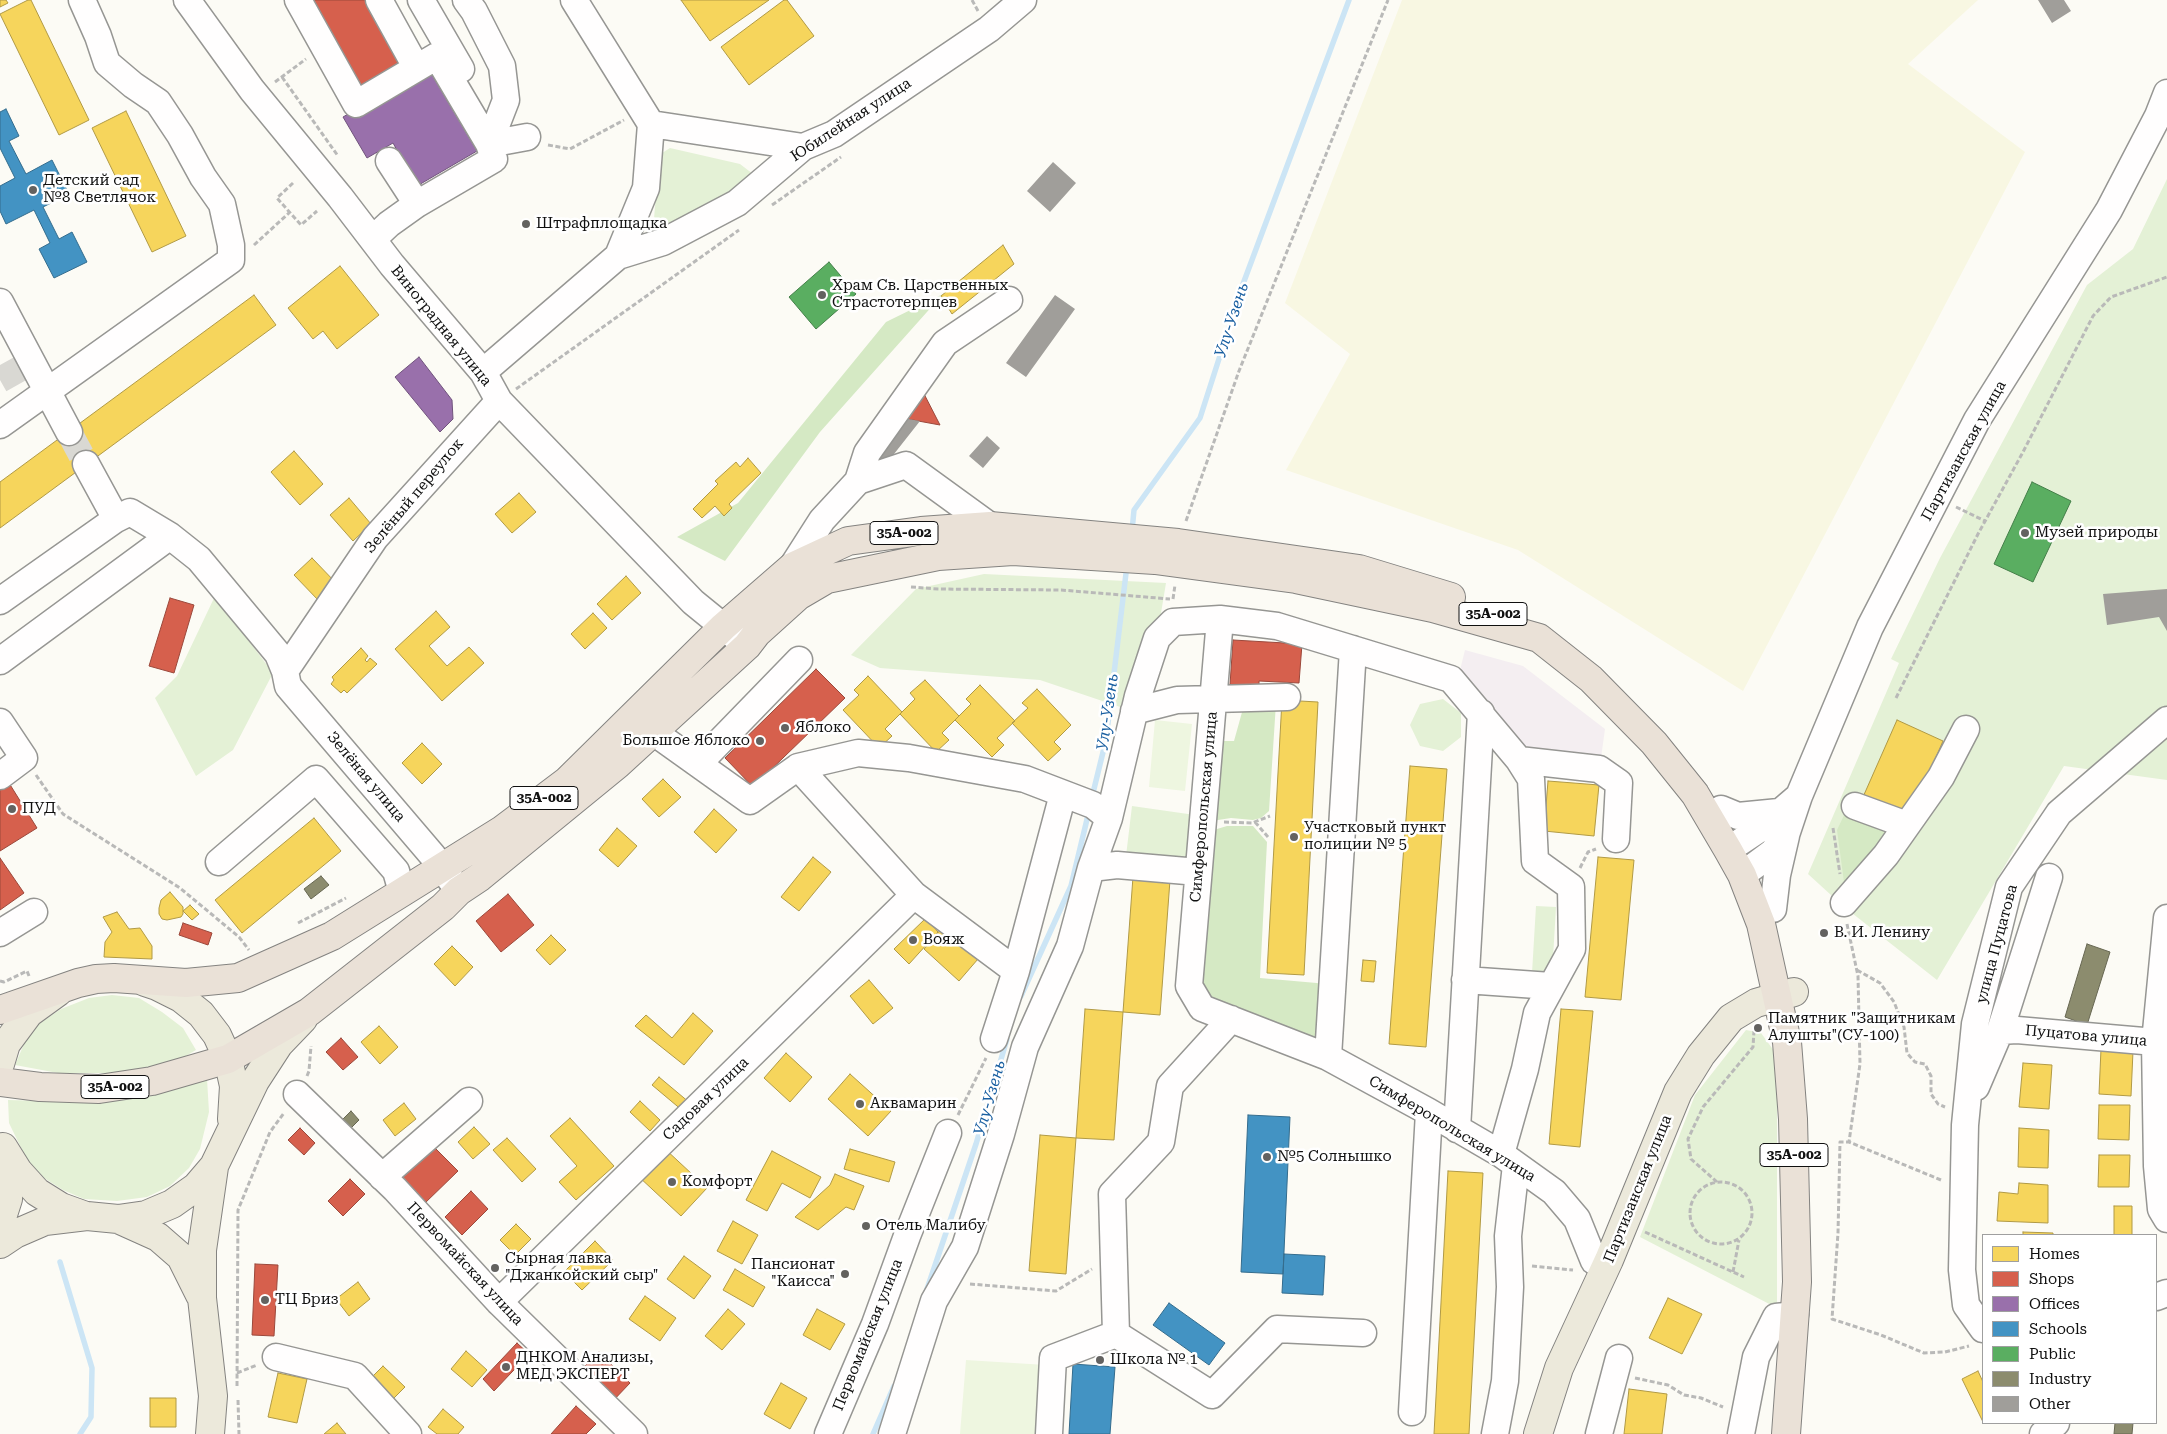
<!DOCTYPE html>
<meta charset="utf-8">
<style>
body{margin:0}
#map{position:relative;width:2167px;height:1434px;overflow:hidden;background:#fcfbf5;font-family:"Roboto Serif",serif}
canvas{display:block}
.legend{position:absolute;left:1982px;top:1234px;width:175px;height:190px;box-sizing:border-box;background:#fff;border:1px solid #9f9f9f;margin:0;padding:6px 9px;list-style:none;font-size:15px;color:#101010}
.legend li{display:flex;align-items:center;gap:10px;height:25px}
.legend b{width:25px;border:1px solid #9f9f9f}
</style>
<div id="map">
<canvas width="2167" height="1434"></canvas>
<ul class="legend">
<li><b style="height:14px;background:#f6d55c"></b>Homes</li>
<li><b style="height:14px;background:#d6604d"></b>Shops</li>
<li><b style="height:14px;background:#9970ab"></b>Offices</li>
<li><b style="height:14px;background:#4393c3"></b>Schools</li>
<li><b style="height:14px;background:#5aae61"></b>Public</li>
<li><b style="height:14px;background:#8c8c6e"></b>Industry</li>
<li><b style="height:14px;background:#a09e9a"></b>Other</li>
</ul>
</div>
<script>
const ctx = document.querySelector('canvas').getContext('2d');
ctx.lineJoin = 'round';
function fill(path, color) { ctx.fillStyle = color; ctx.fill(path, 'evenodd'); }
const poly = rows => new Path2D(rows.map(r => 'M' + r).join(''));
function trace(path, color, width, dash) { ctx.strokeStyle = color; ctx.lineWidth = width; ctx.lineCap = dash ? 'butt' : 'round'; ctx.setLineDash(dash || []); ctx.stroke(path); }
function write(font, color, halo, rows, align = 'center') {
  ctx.font = font + ' "Roboto Serif",serif'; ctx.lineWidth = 5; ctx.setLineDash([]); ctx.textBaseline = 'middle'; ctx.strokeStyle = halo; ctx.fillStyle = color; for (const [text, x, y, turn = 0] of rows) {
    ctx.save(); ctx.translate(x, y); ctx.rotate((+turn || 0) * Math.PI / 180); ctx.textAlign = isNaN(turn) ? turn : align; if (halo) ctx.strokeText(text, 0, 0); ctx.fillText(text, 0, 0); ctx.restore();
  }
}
fill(poly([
 [1465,650,1523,666,1605,729,1601,758,1529,750,1460,670]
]), '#f4eef1');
fill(poly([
 [1402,0,1978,0,1908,64,2025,152,1743,691,1518,550,1286,470,1350,354,1285,303]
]), '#f8f7e2');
fill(poly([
 [670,148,740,164,753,174,707,214,653,232,659,155],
 [2167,179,2167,780,2064,766,1937,980,1843,906,1808,874,1899,663,1891,659,1940,558,2087,285,2133,249],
 [984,574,1166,583,1144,715,1040,680,880,668,851,655,916,589],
 [215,596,273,673,233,750,196,776,155,698,177,676],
 [1443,699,1461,713,1461,737,1443,751,1420,746,1410,725,1420,704],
 [1132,806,1195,815,1189,864,1126,856],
 [1536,906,1556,907,1552,975,1532,973],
 [112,995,139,998,162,1012,183,1028,196,1050,179,1060,120,1073,58,1073,15,1065,24,1044,37,1025,61,1009,89,998],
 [1746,1030,1761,1033,1777,1055,1777,1308,1640,1237,1695,1095],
 [207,1079,209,1112,200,1149,189,1168,170,1186,147,1197,117,1201,84,1199,63,1190,44,1178,26,1158,9,1123,8,1100,79,1102,143,1097]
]), '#e4f1d6');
fill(poly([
 [943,294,820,432,725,561,677,537,738,503,886,322],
 [1276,703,1269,811,1261,818,1253,820,1231,818,1205,822,1219,741,1234,741,1244,705],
 [1848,807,1903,826,1846,897,1837,830],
 [1227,826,1253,826,1267,842,1260,978,1328,984,1323,1049,1218,1009,1194,985,1207,832]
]), '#d5e9c4');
fill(poly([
 [1155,720,1192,724,1185,791,1149,787],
 [966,1360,1046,1365,1041,1434,960,1434]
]), '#eef6e0');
const homes = poly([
 [0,0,6,0,8,3,0,7,0,0],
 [28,0,31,0,89,120,59,135,0,14,28,0],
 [681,0,769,0,710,41,681,0],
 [784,0,787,0,814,36,749,85,721,47,784,0],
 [126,111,186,236,152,252,92,128,126,111],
 [1003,245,1014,264,952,314,941,296,1003,245],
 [340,266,379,315,337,349,323,331,313,339,288,308,340,266],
 [254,295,276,325,0,528,0,482,254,295],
 [294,451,323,484,300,505,271,472,294,451],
 [748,458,761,473,729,504,732,508,724,516,715,506,702,518,693,509,718,484,715,481,736,462,740,467,748,458],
 [519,493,536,512,512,533,495,514,519,493],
 [349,498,371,524,353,541,330,515,349,498],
 [312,558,337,584,319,601,294,575,312,558],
 [626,576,641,593,612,620,597,604,626,576],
 [436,611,450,627,429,646,447,666,469,647,484,663,442,701,395,649,436,611],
 [593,613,607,628,585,649,571,634,593,613],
 [361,648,368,656,365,660,367,662,370,658,377,664,347,693,344,690,341,693,331,684,334,680,332,677,361,648],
 [868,676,902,712,885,729,892,736,879,748,843,710,859,695,854,690,868,676],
 [925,680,959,716,942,733,949,740,936,752,900,714,915,699,910,693,925,680],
 [980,685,1015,721,997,738,1004,745,992,757,955,720,971,704,966,699,980,685],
 [1037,689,1071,725,1054,742,1061,749,1048,761,1012,723,1028,708,1022,703,1037,689],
 [1282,700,1318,702,1304,975,1267,973,1282,700],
 [1897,720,1943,741,1910,817,1863,797,1897,720],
 [422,743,442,764,422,784,402,763,422,743],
 [1410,766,1447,769,1426,1047,1389,1044,1410,766],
 [663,779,681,797,659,817,642,799,663,779],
 [1548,781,1599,785,1594,836,1544,831,1548,781],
 [714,809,737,830,716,853,694,832,714,809],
 [314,818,341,851,242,933,215,900,314,818],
 [617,828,637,846,618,867,599,850,617,828],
 [813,857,831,872,799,911,781,897,813,857],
 [1598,857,1634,860,1621,1000,1585,997,1598,857],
 [1133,877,1170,880,1160,1015,1123,1012,1133,877],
 [170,892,183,907,183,914,181,917,167,920,162,919,159,914,159,908,161,900,170,892],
 [190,905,199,914,192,920,183,911,190,905],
 [117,912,129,929,140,928,152,946,152,959,104,957,105,942,112,932,103,917,117,912],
 [926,918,938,932,909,964,894,949,926,918],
 [942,928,978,959,959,981,924,949,942,928],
 [551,935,566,950,550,965,536,950,551,935],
 [452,946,473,967,455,986,434,964,452,946],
 [1363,960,1376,961,1374,982,1361,981,1363,960],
 [869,980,893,1008,873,1024,850,996,869,980],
 [1085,1009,1123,1012,1114,1140,1076,1138,1085,1009],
 [1561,1009,1593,1011,1580,1147,1549,1144,1561,1009],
 [693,1013,713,1031,684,1065,635,1026,646,1015,672,1038,693,1013],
 [379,1026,398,1047,380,1064,361,1042,379,1026],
 [2101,1049,2133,1051,2131,1096,2099,1094,2101,1049],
 [786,1053,812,1077,790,1102,764,1078,786,1053],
 [2023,1063,2052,1065,2049,1109,2019,1107,2023,1063],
 [850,1074,891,1111,868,1136,828,1099,850,1074],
 [659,1077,690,1103,683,1111,652,1085,659,1077],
 [640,1101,660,1120,650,1131,630,1112,640,1101],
 [404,1103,416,1119,395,1136,383,1120,404,1103],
 [2099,1105,2130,1105,2129,1140,2098,1139,2099,1105],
 [570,1118,614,1166,576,1200,559,1182,577,1166,550,1136,570,1118],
 [474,1127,490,1144,473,1159,458,1142,474,1127],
 [2019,1128,2049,1130,2048,1168,2018,1167,2019,1128],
 [1040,1135,1076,1138,1066,1274,1029,1271,1040,1135],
 [507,1138,536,1169,522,1182,493,1150,507,1138],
 [664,1148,707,1188,681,1216,638,1176,664,1148],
 [850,1149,895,1162,889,1182,844,1169,850,1149],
 [772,1151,821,1177,810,1198,782,1183,767,1211,746,1200,772,1151],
 [2099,1155,2130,1155,2129,1187,2098,1187,2099,1155],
 [1448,1171,1483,1173,1469,1434,1434,1434,1448,1171],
 [835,1174,864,1186,854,1210,846,1207,818,1230,795,1217,830,1185,835,1174],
 [2019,1183,2048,1185,2048,1223,1997,1221,1999,1192,2018,1194,2019,1183],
 [2114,1206,2132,1206,2132,1235,2114,1235,2114,1206],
 [733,1221,758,1235,742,1264,717,1251,733,1221],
 [516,1224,531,1239,515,1255,500,1240,516,1224],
 [2023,1232,2053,1233,2053,1235,2023,1235,2023,1232],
 [595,1241,613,1260,582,1290,564,1272,595,1241],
 [684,1256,711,1276,694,1299,667,1279,684,1256],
 [735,1269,765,1287,753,1307,723,1290,735,1269],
 [358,1282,370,1299,349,1316,336,1299,358,1282],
 [645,1296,676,1318,660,1341,629,1319,645,1296],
 [1668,1298,1702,1314,1682,1354,1649,1338,1668,1298],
 [728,1309,745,1324,722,1350,705,1336,728,1309],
 [817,1309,845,1324,830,1350,803,1335,817,1309],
 [466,1351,487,1370,472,1387,451,1369,466,1351],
 [383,1366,405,1387,390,1402,368,1381,383,1366],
 [1978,1371,1983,1382,1983,1422,1962,1379,1978,1371],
 [278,1373,307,1379,297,1423,268,1417,278,1373],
 [781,1383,807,1398,790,1429,764,1414,781,1383],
 [1629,1389,1667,1394,1662,1434,1624,1434,1629,1389],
 [150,1398,176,1398,176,1427,150,1427,150,1398],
 [443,1409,464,1427,458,1434,437,1434,428,1427,443,1409],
 [337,1423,346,1434,324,1434,337,1423]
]);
fill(homes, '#f6d55c');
trace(homes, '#b19a45', 1);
const shops = poly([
 [288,0,390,0,423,58,345,103,288,0],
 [922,390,940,425,891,416,922,390],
 [170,598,194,605,174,673,149,666,170,598],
 [1233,640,1302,644,1299,683,1259,681,1259,687,1230,685,1233,640],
 [816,669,845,698,753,787,725,758,816,669],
 [9,783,37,828,0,851,0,789,9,783],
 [0,858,24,893,0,910,0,858],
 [508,894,534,925,501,952,476,921,508,894],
 [183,923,212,933,208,945,179,935,183,923],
 [341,1038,358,1057,343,1070,326,1052,341,1038],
 [300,1128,315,1143,304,1155,288,1140,300,1128],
 [434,1147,458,1171,424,1204,400,1180,434,1147],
 [350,1179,365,1194,343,1216,328,1201,350,1179],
 [471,1191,488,1209,462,1235,445,1217,471,1191],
 [255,1264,278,1265,274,1336,252,1335,255,1264],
 [517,1343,529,1354,494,1391,483,1379,517,1343],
 [599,1352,630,1383,610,1404,578,1373,599,1352],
 [576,1406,596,1424,586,1434,551,1434,576,1406]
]);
fill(shops, '#d6604d');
trace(shops, '#9b483b', 1);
const offices = poly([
 [428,68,477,151,417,186,393,143,367,158,343,117,428,68],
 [419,357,452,400,453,419,440,432,395,377,419,357]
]);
fill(offices, '#9970ab');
trace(offices, '#70537c', 1);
const schools = poly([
 [6,109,19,136,9,141,26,174,52,160,69,194,43,207,59,239,72,232,87,262,54,278,39,249,50,243,34,210,6,224,0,211,0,186,15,178,0,148,0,112,6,109],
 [1248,1115,1290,1117,1283,1274,1241,1272,1248,1115],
 [1284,1254,1325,1256,1323,1295,1282,1293,1284,1254],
 [1169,1303,1225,1343,1209,1365,1153,1325,1169,1303],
 [1073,1364,1115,1367,1110,1434,1069,1434,1073,1364]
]);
fill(schools, '#4393c3');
trace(schools, '#346c8d', 1);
const public = poly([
 [829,262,856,294,816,329,789,297,829,262],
 [2032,482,2071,501,2033,582,1994,564,2032,482]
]);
fill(public, '#5aae61');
trace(public, '#447f49', 1);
const industry = poly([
 [321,876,329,885,311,899,304,889,321,876],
 [2087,944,2110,952,2087,1025,2065,1017,2087,944],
 [351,1111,359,1120,346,1133,338,1124,351,1111],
 [2115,1423,2133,1423,2132,1434,2114,1434,2115,1423]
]);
fill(industry, '#8c8c6e');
trace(industry, '#676752', 1);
trace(poly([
 [1132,531,1134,510,1200,418,1243,284,1349,0],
 [1092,797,1106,740,1127,565],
 [1021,996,1071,886,1089,811],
 [60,1262,92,1368,91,1417,80,1434],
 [926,1292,976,1144,1007,1039],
 [873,1434,894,1386]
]), '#cce5f5', 5.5);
fill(poly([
 [2038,0,2064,0,2071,11,2052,23],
 [1053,162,1076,183,1050,212,1027,191],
 [1055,295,1075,309,1026,377,1006,363],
 [891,416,920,421,883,468,854,462],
 [987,436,1000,448,983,468,969,456],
 [2167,589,2167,631,2159,617,2107,625,2103,594]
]), '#a09e9a');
trace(poly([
 [0,380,32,362],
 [69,432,86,464]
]), '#d9d8d3', 26, [26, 13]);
const minor = poly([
 [187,0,252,90,340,197,392,265,483,372,499,401,693,602,747,646],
 [298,0,356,104,437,56,489,144,494,159,417,204,389,224,373,239],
 [379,0,416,67],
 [421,0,461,69],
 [466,0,474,11,502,66,506,100,489,144],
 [574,0,651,124,803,147],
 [489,144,527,137],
 [389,161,417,204],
 [618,256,646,188,651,124],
 [0,302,69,432],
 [483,372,618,256,663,242,737,203,803,147,834,134,989,29,1023,0],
 [0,425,231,260,231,245,222,204,203,177,180,135,158,102,133,85,107,63,98,36,82,0],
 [86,464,116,519],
 [858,481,867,453,945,343,1009,300],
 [792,567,822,520,858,481,906,465,990,526],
 [0,601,116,519,130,512,170,536,199,559,278,654,285,671,288,686,433,856,459,891],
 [1220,619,1277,626,1451,679,1519,760,1531,779,1535,861,1571,887,1572,949,1537,1013,1525,1069,1501,1154],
 [0,661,170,536],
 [285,671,375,538,499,401],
 [1134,711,1177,700,1287,697],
 [0,722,24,758,0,776],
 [652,731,750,801,798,767,914,895,1016,971,994,1039],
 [1519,760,1599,769,1619,783,1616,839],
 [699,763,799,660],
 [798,767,858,753,909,758,1025,779,1093,805,1109,818],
 [1855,806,1907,825],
 [1721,809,1738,816,1779,812],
 [1728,850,1764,826,1799,796],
 [219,862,316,779,396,871,402,892],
 [1091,868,1117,865,1198,872],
 [1742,875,1773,852,1786,835,1799,796,1870,627,1977,420,2109,210,2158,116,2167,93],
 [1844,903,1886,855,1941,777,1966,729],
 [1773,909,1777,875,1786,836],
 [2167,918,2155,1042,2157,1166,2161,1209,2167,1219],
 [0,933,34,912],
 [1016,971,1063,794],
 [1465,980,1551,986],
 [2000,1031,2049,877],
 [1328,1057,1353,649],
 [1976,1087,2000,1031,2017,1030,2155,1042],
 [297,1094,395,1189,499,1302,634,1434],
 [1457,1129,1481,713],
 [382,1177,469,1101],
 [2156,1297,2167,1293],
 [499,1302,914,895],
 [1983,1329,1966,1305,1962,1270,1965,1125,1975,1024,2009,887,2059,813,2167,720],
 [1116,1334,1112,1194,1161,1142,1170,1086,1231,1019],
 [276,1357,355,1376,408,1434],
 [1412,1412,1429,1112],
 [828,1434,875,1324,907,1236,948,1133],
 [892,1434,934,1301,965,1247,1001,1134,1025,1047,1070,946,1091,868,1109,818,1138,696,1157,638,1173,622,1220,619,1189,986,1202,1008,1328,1057,1429,1112,1501,1154,1554,1192,1577,1219,1594,1261,1601,1265,1609,1260],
 [1049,1434,1053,1358,1116,1334,1212,1395,1277,1329,1363,1333],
 [1495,1434,1505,1381,1510,1287,1508,1236,1516,1165],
 [1599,1434,1619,1358],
 [1741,1434,1756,1357,1776,1317,1795,1315],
 [2043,1434,2056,1423]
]);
const major = poly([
 [145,982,157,986,181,998,201,1014,217,1035,228,1059,234,1086,232,1119],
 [0,1064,6,1044,29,1013,58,992],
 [3,1147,18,1171,37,1192,61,1207,86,1216],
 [118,1219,158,1237,181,1257,200,1295],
 [0,1224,8,1199,9,1178,4,1153],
 [0,1244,15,1234,45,1221,87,1216,118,1219,146,1215,172,1204,196,1187,214,1166,255,1081,279,1044,303,1019],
 [210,1434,213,1396,202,1298,202,1250,214,1167],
 [1538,1434,1559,1368,1609,1260,1678,1092,1701,1055,1731,1018,1756,1003,1794,992]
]);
const highway = poly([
 [0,1010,78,983,96,979,114,978,186,983,238,978,332,936,502,830,567,781,723,627,792,567,848,541,921,531,990,526,1178,543,1359,569,1451,597],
 [0,1082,40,1087,99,1089,152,1081,228,1059,309,1012,443,907,459,891,480,877,617,765,747,646,757,633,798,596,827,579,938,556,1013,551,1155,560,1296,579,1433,608,1539,638,1591,679,1654,743,1695,794,1728,850,1742,875,1761,924,1787,1042,1793,1119,1797,1282,1786,1434]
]);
trace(minor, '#969693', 29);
trace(major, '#848380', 30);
trace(highway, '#848380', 30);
trace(poly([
 [972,0,978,11],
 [282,77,338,156],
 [275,82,306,59],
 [548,145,570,149,624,120],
 [293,183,277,198,301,225,317,211],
 [772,205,841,157],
 [254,245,290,212],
 [516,389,739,230],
 [1956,507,1985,521],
 [1186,521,1239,371,1388,0],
 [911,587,938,589,1061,590,1170,599],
 [1173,599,1175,585],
 [1896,698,1978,534,2023,452,2093,316,2111,297,2167,277],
 [36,775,63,814,180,888,239,937,249,950],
 [1224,822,1252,823,1270,816],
 [1255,822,1268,837],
 [1833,828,1840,874],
 [1580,868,1588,852,1596,849],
 [298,923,346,898],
 [1847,924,1858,976,1860,1064,1849,1142],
 [1857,970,1880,983,1894,1002,1904,1027,1907,1053,1915,1062,1925,1064,1931,1076,1931,1094,1938,1104,1945,1107],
 [0,981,4,982,27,971,29,976],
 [307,1076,309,1071,311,1046],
 [958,1115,986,1058],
 [1941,1180,1849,1142,1840,1142,1838,1233,1832,1319,1881,1335,1924,1353,1945,1352,1969,1346],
 '1690 1213a31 31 0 1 1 62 0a31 31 0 1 1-62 0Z',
 [1717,1182,1691,1159,1688,1139,1703,1107,1753,1047,1754,1031],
 [1645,1232,1744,1277],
 [1532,1266,1573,1270],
 [1733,1272,1739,1240],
 [970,1284,1056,1291,1092,1269],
 [237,1373,257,1365],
 [1635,1378,1668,1385,1684,1395,1701,1398,1723,1407],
 [237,1386,238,1210,270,1132,284,1113],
 [238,1400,239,1434]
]), '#b9b9b8', 3, [5, 2.5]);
trace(minor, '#fffefe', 26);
trace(major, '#ece9db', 28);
trace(highway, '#eae1d7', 28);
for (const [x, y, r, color] of [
 [33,190,5,"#636260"],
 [526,224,5,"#636260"],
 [822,295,5,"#636260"],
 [2025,533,5,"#636260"],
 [785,728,5,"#636260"],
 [760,741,5,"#636260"],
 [12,809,5,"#636260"],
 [1294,837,5,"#636260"],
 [1824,933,5,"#636260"],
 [913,940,5,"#636260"],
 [1758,1028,5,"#636260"],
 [860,1104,5,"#636260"],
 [1267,1157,5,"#636260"],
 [672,1182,5,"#636260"],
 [866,1226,5,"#636260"],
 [495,1268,5,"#636260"],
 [845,1274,5,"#636260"],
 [265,1300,5,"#636260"],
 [1100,1360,5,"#636260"],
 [506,1367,5,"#636260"]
]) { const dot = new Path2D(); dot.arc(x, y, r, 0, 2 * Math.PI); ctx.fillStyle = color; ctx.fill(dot); trace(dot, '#fff', 2); }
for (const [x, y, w] of [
 [904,533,68],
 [1493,614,68],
 [544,798,68],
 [115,1087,68],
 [1794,1155,68]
]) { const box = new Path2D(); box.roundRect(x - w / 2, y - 11.5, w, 23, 4); ctx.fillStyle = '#fff'; ctx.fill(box); trace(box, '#101010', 1); }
write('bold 14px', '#101010', null, [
 ["35А-002",904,533],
 ["35А-002",1493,614],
 ["35А-002",544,798],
 ["35А-002",115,1087],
 ["35А-002",1794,1155]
]);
write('15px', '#101010', '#fff', [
 ["Юбилейная улица",851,120,-33],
 ["Виноградная улица",441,326,51],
 ["Партизанская улица",1964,451,-61],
 ["Зелёный переулок",414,496,-50],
 ["Зелёная улица",366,777,50],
 ["Симферопольская улица",1204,807,-85],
 ["улица Пуцатова",1997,944,-75],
 ["Пуцатова улица",2086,1036,5],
 ["Садовая улица",706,1099,-44],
 ["Симферопольская улица",1452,1129,31],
 ["Партизанская улица",1638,1189,-68],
 ["Первомайская улица",465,1264,47],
 ["Первомайская улица",868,1335,-68]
]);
write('15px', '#101010', '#fff', [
 ["Детский сад",43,181],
 ["№8 Светлячок",43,198],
 ["Штрафплощадка",536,224],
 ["Храм Св. Царственных",832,286],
 ["Страстотерпцев",832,303],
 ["Музей природы",2035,533],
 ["Яблоко",795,728],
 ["Большое Яблоко",750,741,"right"],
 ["ПУД",22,809],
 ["Участковый пункт",1304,828],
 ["полиции № 5",1304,845],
 ["В. И. Ленину",1834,933],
 ["Вояж",923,940],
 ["Памятник \"Защитникам",1768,1019],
 ["Алушты\"(СУ-100)",1768,1036],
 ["Аквамарин",870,1104],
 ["№5 Солнышко",1277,1157],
 ["Комфорт",682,1182],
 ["Отель Малибу",876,1226],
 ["Сырная лавка",505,1259],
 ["\"Джанкойский сыр\"",505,1276],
 ["Пансионат",835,1265,"right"],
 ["\"Каисса\"",835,1282,"right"],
 ["ТЦ Бриз",275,1300],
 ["ДНКОМ Анализы,",516,1358],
 ["МЕД ЭКСПЕРТ",516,1375],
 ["Школа № 1",1110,1360]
], 'left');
write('italic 16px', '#195fa1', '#fff', [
 ["Улу-Узень",1232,320,-72],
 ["Улу-Узень",1108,712,-82],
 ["Улу-Узень",990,1098,-74]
]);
</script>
